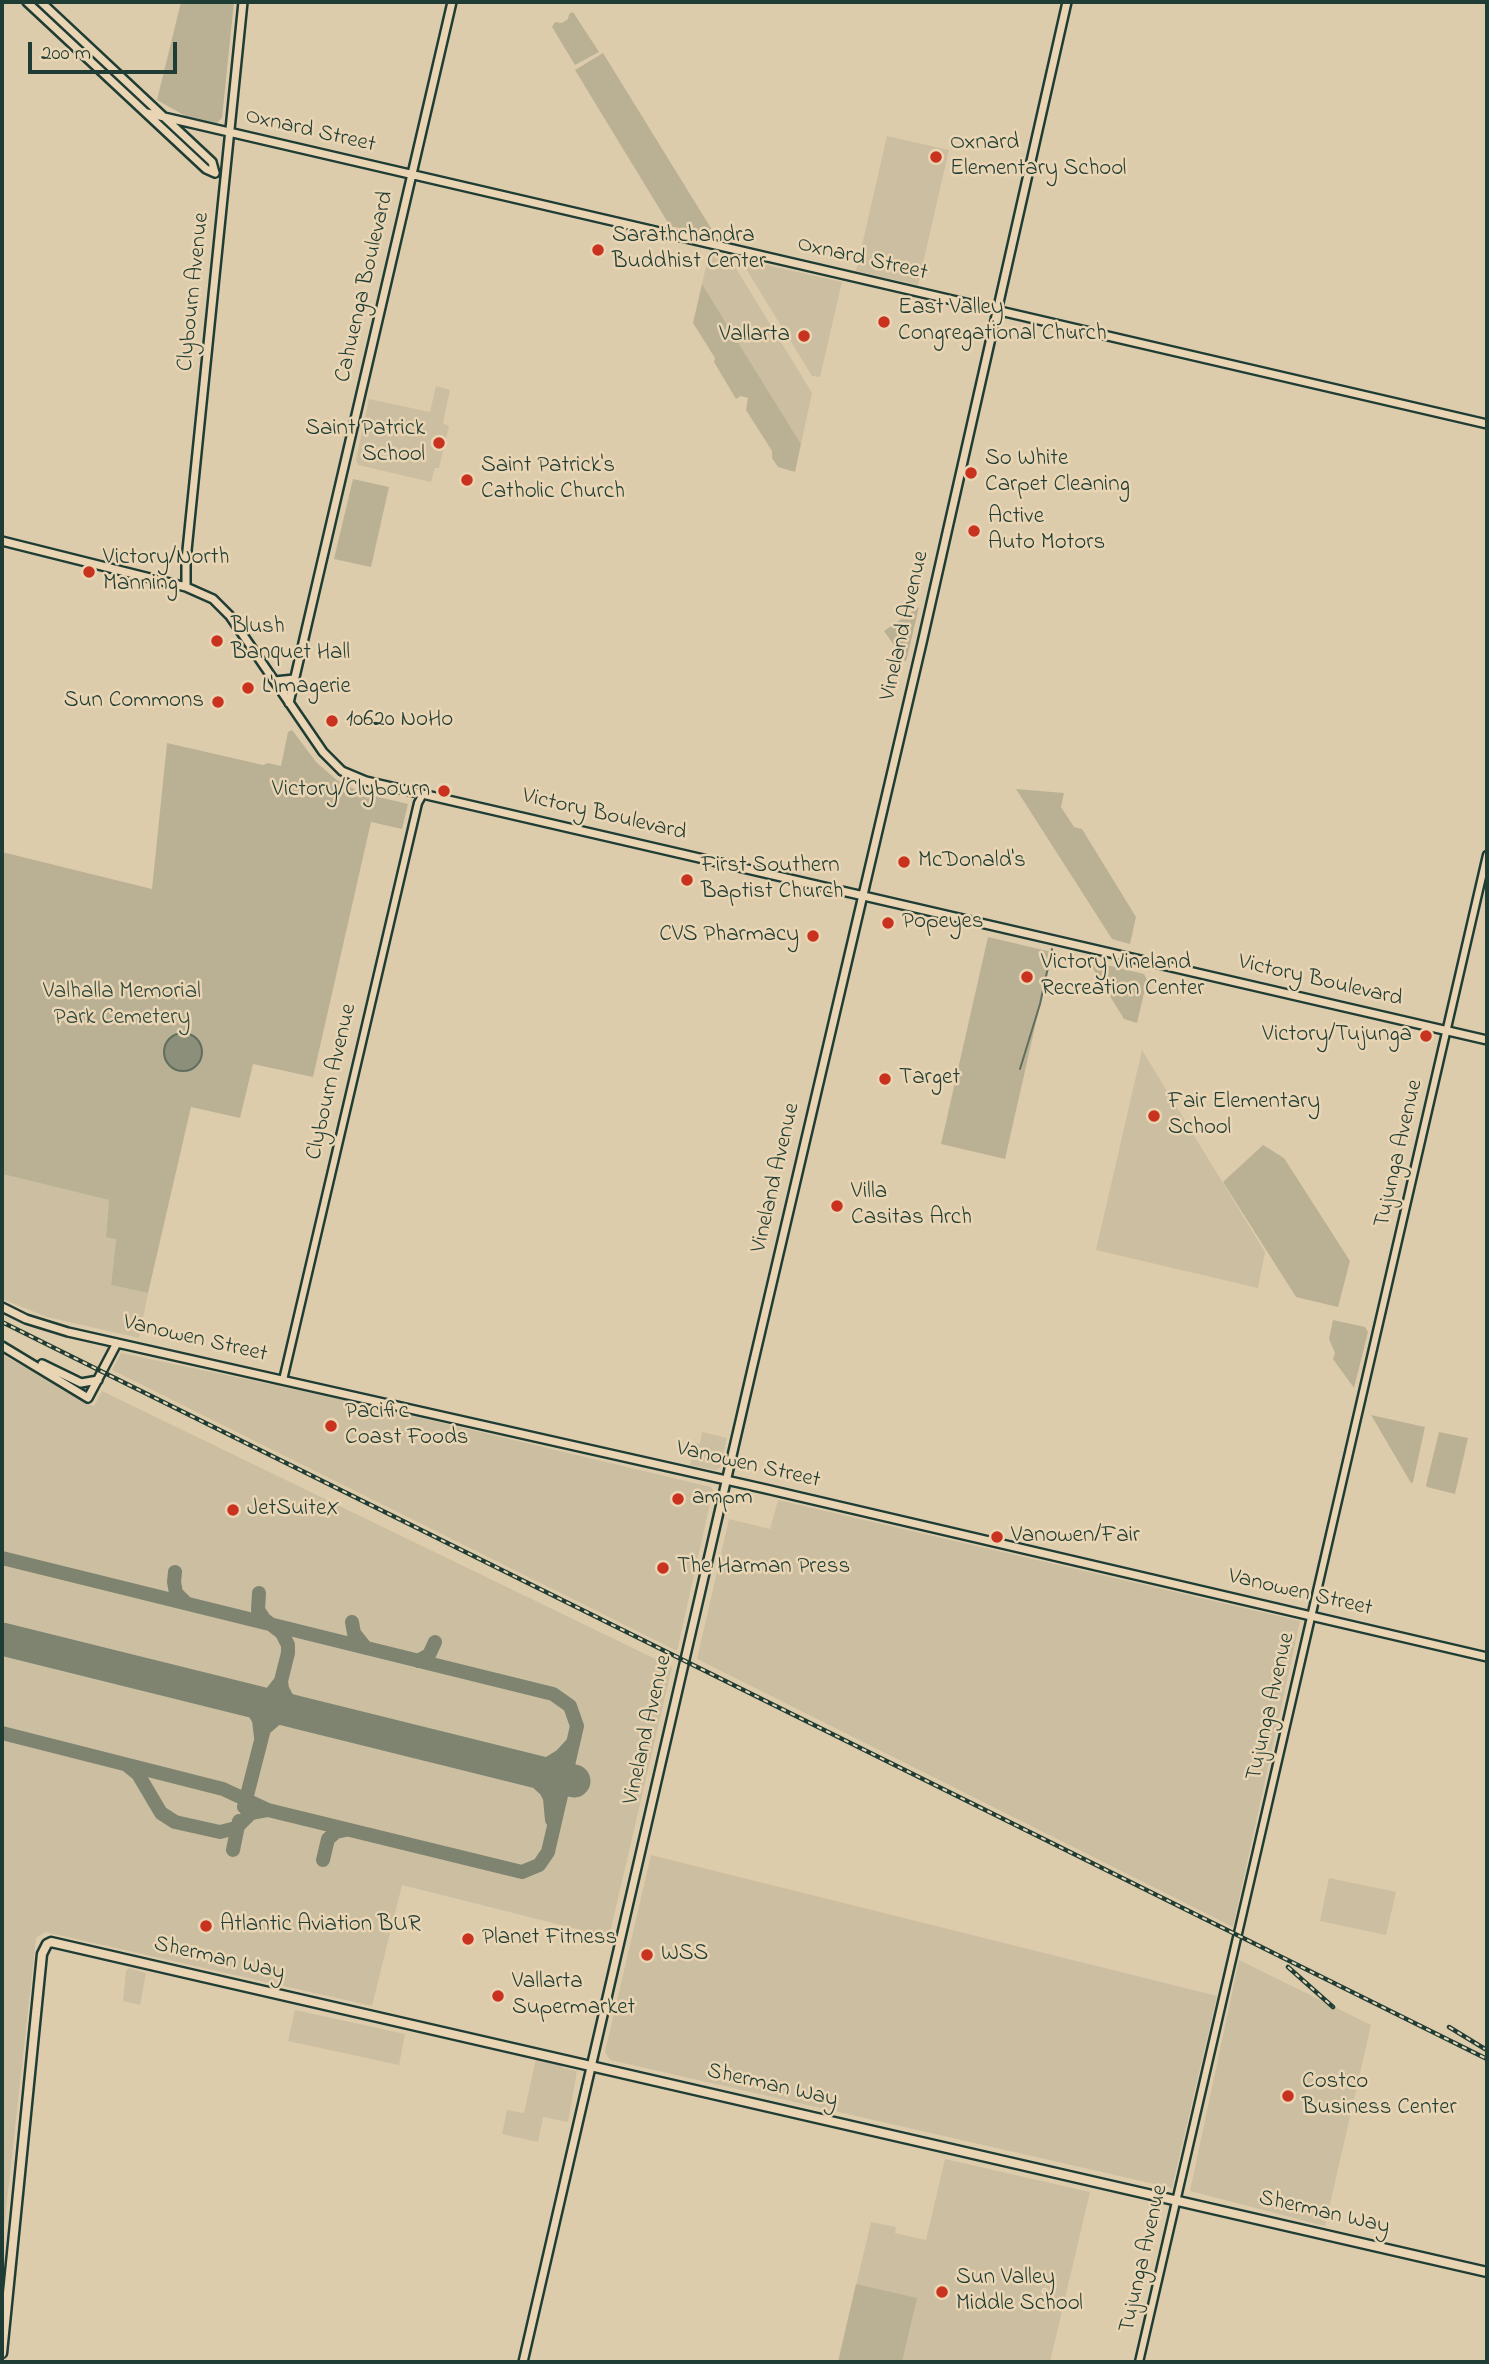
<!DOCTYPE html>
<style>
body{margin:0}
#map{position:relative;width:1489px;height:2364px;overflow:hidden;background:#ddccac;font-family:"Indie Flower",sans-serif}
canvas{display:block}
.frame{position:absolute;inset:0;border:4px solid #1f3d34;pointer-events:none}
.scale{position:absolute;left:28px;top:42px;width:149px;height:32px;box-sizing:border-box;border:4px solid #1f3d34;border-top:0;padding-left:9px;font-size:21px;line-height:24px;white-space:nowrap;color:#1f3d34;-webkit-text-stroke:5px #e9d5b3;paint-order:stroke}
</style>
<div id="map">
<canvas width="1489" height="2364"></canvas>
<div class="frame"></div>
<div class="scale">200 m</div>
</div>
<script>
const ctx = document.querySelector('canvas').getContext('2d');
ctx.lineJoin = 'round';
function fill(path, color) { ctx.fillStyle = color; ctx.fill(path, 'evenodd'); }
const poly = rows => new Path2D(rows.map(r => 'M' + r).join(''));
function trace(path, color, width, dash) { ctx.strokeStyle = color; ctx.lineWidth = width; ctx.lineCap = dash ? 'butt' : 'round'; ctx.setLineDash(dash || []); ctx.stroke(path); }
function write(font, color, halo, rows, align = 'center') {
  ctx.font = font + ' "Indie Flower",sans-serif'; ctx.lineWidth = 5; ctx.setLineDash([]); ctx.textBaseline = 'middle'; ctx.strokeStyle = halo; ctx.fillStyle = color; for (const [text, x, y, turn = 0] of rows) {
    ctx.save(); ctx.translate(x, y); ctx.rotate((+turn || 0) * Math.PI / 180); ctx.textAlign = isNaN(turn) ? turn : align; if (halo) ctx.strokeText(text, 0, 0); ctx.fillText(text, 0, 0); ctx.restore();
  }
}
fill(poly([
 [887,136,949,150,918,285,856,271],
 [710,255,731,260,812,393,801,444,702,284,708,258],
 [740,259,842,282,820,377,812,376],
 [436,386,450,390,443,423,449,426,439,468,435,468,431,482,358,465,356,460,369,399,430,412],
 [1142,1050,1265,1252,1258,1288,1096,1250],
 [2,1174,109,1200,106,1236,116,1238,111,1285,148,1293,139,1338,47,1317,2,1299],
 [121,1353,350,1401,711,1487,713,1490,677,1651,112,1370],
 [2,1355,43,1376,83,1402,94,1406,102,1391,672,1667,609,1937,402,1885,372,2006,45,1932,36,1938,2,2246],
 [702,1432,727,1438,720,1468,716,1470,690,1465,695,1443,700,1444],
 [778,1500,1300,1621,1233,1927,697,1659,729,1519,770,1529],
 [651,1855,1217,1996,1172,2188,610,2060,605,2052],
 [1329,1878,1396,1892,1386,1935,1320,1921],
 [1239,1960,1371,2025,1325,2226,1190,2191],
 [129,1968,146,1973,140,2005,123,2001,126,1971],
 [295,2010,405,2034,399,2065,288,2041],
 [536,2059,561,2064,563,2068,577,2071,568,2122,543,2117,538,2142,502,2134,507,2110,524,2113],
 [945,2159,1090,2192,1050,2362,838,2362,871,2222,896,2227,895,2233,926,2240]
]), '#ccbea1');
fill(poly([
 [181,2,234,2,222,118,217,123,189,118,157,100],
 [573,12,599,52,575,65,552,27,555,22,562,23,568,19,569,14],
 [603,53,714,233,714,236,670,226,575,70],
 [702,284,801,444,795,472,778,467,772,458,772,451,746,410,748,398,741,396,736,399,714,362,715,358,693,323],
 [353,479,389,487,371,567,334,559],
 [919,607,906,662,884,631],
 [292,730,317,763,337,780,362,793,408,804,402,829,371,822,313,1077,253,1064,240,1118,191,1107,148,1293,111,1285,116,1239,106,1237,109,1200,2,1174,2,852,152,889,167,743,263,765,268,763,281,766,288,732],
 [1016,789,1064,793,1061,807,1074,827,1082,829,1136,917,1130,944,1112,939],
 [988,937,1052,952,1005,1159,941,1144],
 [1095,962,1144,974,1147,980,1137,1023,1124,1019,1092,967],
 [1263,1145,1284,1158,1350,1261,1338,1307,1296,1297,1223,1182],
 [1333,1320,1365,1327,1368,1332,1354,1388,1333,1359,1335,1353,1329,1339],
 [1371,1415,1425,1427,1413,1482,1411,1483],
 [1439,1432,1468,1438,1455,1494,1427,1487,1426,1485],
 [856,2284,917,2298,902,2362,838,2362]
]), '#bab195');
const water = poly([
 '164 1052a19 19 0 1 1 38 0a19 19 0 1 1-38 0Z'
]);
fill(water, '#8c8f79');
trace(water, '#606e5d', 2);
trace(poly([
 [1020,1069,1040,1004,1052,949]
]), '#606e5d', 2);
trace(poly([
 [2,1558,553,1694,570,1706,577,1726,548,1852,539,1865,522,1872,268,1810,223,1789,2,1733],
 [175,1572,174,1582,176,1593,186,1603],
 [352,1622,354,1633,366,1648],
 [2,1635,17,1643],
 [418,1661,429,1655,435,1642],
 [281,1681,282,1689,290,1704,305,1715,321,1718],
 [236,1698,261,1698,271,1694,281,1681,288,1653,288,1645,282,1633,264,1619,258,1610,259,1593],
 [237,1698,254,1711,259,1720,261,1737],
 [128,1766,138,1774,161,1813,175,1822,220,1832,236,1828,251,1813,267,1810],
 [513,1767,533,1778,546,1790,550,1798,552,1820],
 [518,1767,548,1764,561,1756,573,1743],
 [244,1807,264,1729,278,1717,287,1714,305,1715],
 [233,1850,239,1821],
 [323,1860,328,1839,336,1832,346,1830]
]), '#7e8470', 14);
trace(poly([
 [2,1639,574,1781]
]), '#7e8470', 33);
const tertiary = poly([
 [283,1380,418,803,423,794],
 [1139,2362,1487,855]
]);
const secondary = poly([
 [27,2,206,169,215,173],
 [41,2,212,162,215,173],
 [147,113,1487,424],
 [2,541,186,587,213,599,230,616,323,752,342,771,366,781,1487,1040],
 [186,587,186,560,243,2],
 [275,681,294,679],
 [289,703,452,2],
 [2,1307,26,1319,68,1332,766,1489,1487,1657],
 [2,1346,88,1398,117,1343],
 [42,1364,81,1383,98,1380],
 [523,2362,752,1369,922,643,1067,2]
]);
const primary = poly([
 [2,2353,42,1954,47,1944,51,1942,1487,2272]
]);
trace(tertiary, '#1f3d34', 11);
trace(secondary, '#1f3d34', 12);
trace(primary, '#1f3d34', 13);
trace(tertiary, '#e9d5b3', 6);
trace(secondary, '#e9d5b3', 7);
trace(primary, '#e9d5b3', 8);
const rail = poly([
 [2,1322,1487,2059],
 [1288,1967,1333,2007],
 [1449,2027,1485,2049]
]);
trace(rail, '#1f3d34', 4.5);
trace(rail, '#e9d5b3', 2, [5]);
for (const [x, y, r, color] of [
 [936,157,7,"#c8321e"],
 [598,250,7,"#c8321e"],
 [884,322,7,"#c8321e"],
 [804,336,7,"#c8321e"],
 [439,443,7,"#c8321e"],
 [971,473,7,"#c8321e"],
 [467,480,7,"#c8321e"],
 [974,531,7,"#c8321e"],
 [89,572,7,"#c8321e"],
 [217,641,7,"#c8321e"],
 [248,688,7,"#c8321e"],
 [218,702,7,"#c8321e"],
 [332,721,7,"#c8321e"],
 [444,791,7,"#c8321e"],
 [904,862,7,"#c8321e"],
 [687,880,7,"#c8321e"],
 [888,923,7,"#c8321e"],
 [813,936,7,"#c8321e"],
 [1027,977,7,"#c8321e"],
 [1426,1036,7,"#c8321e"],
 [885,1079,7,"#c8321e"],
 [1154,1116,7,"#c8321e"],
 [837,1206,7,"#c8321e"],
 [331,1426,7,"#c8321e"],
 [678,1499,7,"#c8321e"],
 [233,1510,7,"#c8321e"],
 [997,1537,7,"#c8321e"],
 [663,1568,7,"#c8321e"],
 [206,1926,7,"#c8321e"],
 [468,1939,7,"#c8321e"],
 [647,1955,7,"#c8321e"],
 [498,1996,7,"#c8321e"],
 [1288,2096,7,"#c8321e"],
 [942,2292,7,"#c8321e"]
]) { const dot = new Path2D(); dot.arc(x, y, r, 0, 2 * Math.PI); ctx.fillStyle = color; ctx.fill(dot); trace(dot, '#e9d5b3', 2.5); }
write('23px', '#1f3d34', '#e9d5b3', [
 ["Oxnard Street",310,132,13],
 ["Oxnard Street",862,260,13],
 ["Cahuenga Boulevard",366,287,-77],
 ["Clybourn Avenue",195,292,-84],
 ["Vineland Avenue",906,626,-77],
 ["Victory Boulevard",604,816,13],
 ["Victory Boulevard",1320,982,13],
 ["Clybourn Avenue",333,1082,-77],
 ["Tujunga Avenue",1400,1154,-77],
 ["Vineland Avenue",777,1178,-77],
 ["Vanowen Street",195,1340,13],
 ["Vanowen Street",748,1466,13],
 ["Vanowen Street",1300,1594,13],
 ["Tujunga Avenue",1272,1707,-77],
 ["Vineland Avenue",649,1730,-77],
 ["Sherman Way",219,1960,13],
 ["Sherman Way",772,2087,13],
 ["Sherman Way",1324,2214,13],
 ["Tujunga Avenue",1145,2259,-77]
]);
write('23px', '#1f3d34', '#e9d5b3', [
 ["Oxnard",950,144],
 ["Elementary School",950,170],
 ["Sarathchandra",612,237],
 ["Buddhist Center",612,263],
 ["East Valley",898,309],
 ["Congregational Church",898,335],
 ["Vallarta",790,336,"right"],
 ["Saint Patrick",425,430,"right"],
 ["School",425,456,"right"],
 ["So White",985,460],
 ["Carpet Cleaning",985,486],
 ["Saint Patrick's",481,467],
 ["Catholic Church",481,493],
 ["Active",988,518],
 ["Auto Motors",988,544],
 ["Victory/North",103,559],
 ["Manning",103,585],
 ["Blush",231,628],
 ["Banquet Hall",231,654],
 ["L'Imagerie",262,688],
 ["Sun Commons",204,702,"right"],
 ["10620 NoHo",346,721],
 ["Victory/Clybourn",430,791,"right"],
 ["McDonald's",918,862],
 ["First Southern",701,867],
 ["Baptist Church",701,893],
 ["Popeyes",902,923],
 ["CVS Pharmacy",799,936,"right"],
 ["Victory Vineland",1041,964],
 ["Recreation Center",1041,990],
 ["Victory/Tujunga",1412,1036,"right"],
 ["Target",899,1079],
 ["Fair Elementary",1168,1103],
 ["School",1168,1129],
 ["Villa",851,1193],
 ["Casitas Arch",851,1219],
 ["Pacific",345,1413],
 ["Coast Foods",345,1439],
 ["ampm",692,1499],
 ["JetSuiteX",247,1510],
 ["Vanowen/Fair",1011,1537],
 ["The Harman Press",677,1568],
 ["Atlantic Aviation BUR",220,1926],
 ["Planet Fitness",482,1939],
 ["WSS",661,1955],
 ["Vallarta",512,1983],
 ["Supermarket",512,2009],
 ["Costco",1302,2083],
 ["Business Center",1302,2109],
 ["Sun Valley",956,2279],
 ["Middle School",956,2305]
], 'left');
write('23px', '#2e493e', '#e9d5b3', [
 ["Valhalla Memorial",122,993],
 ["Park Cemetery",122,1019]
]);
</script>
